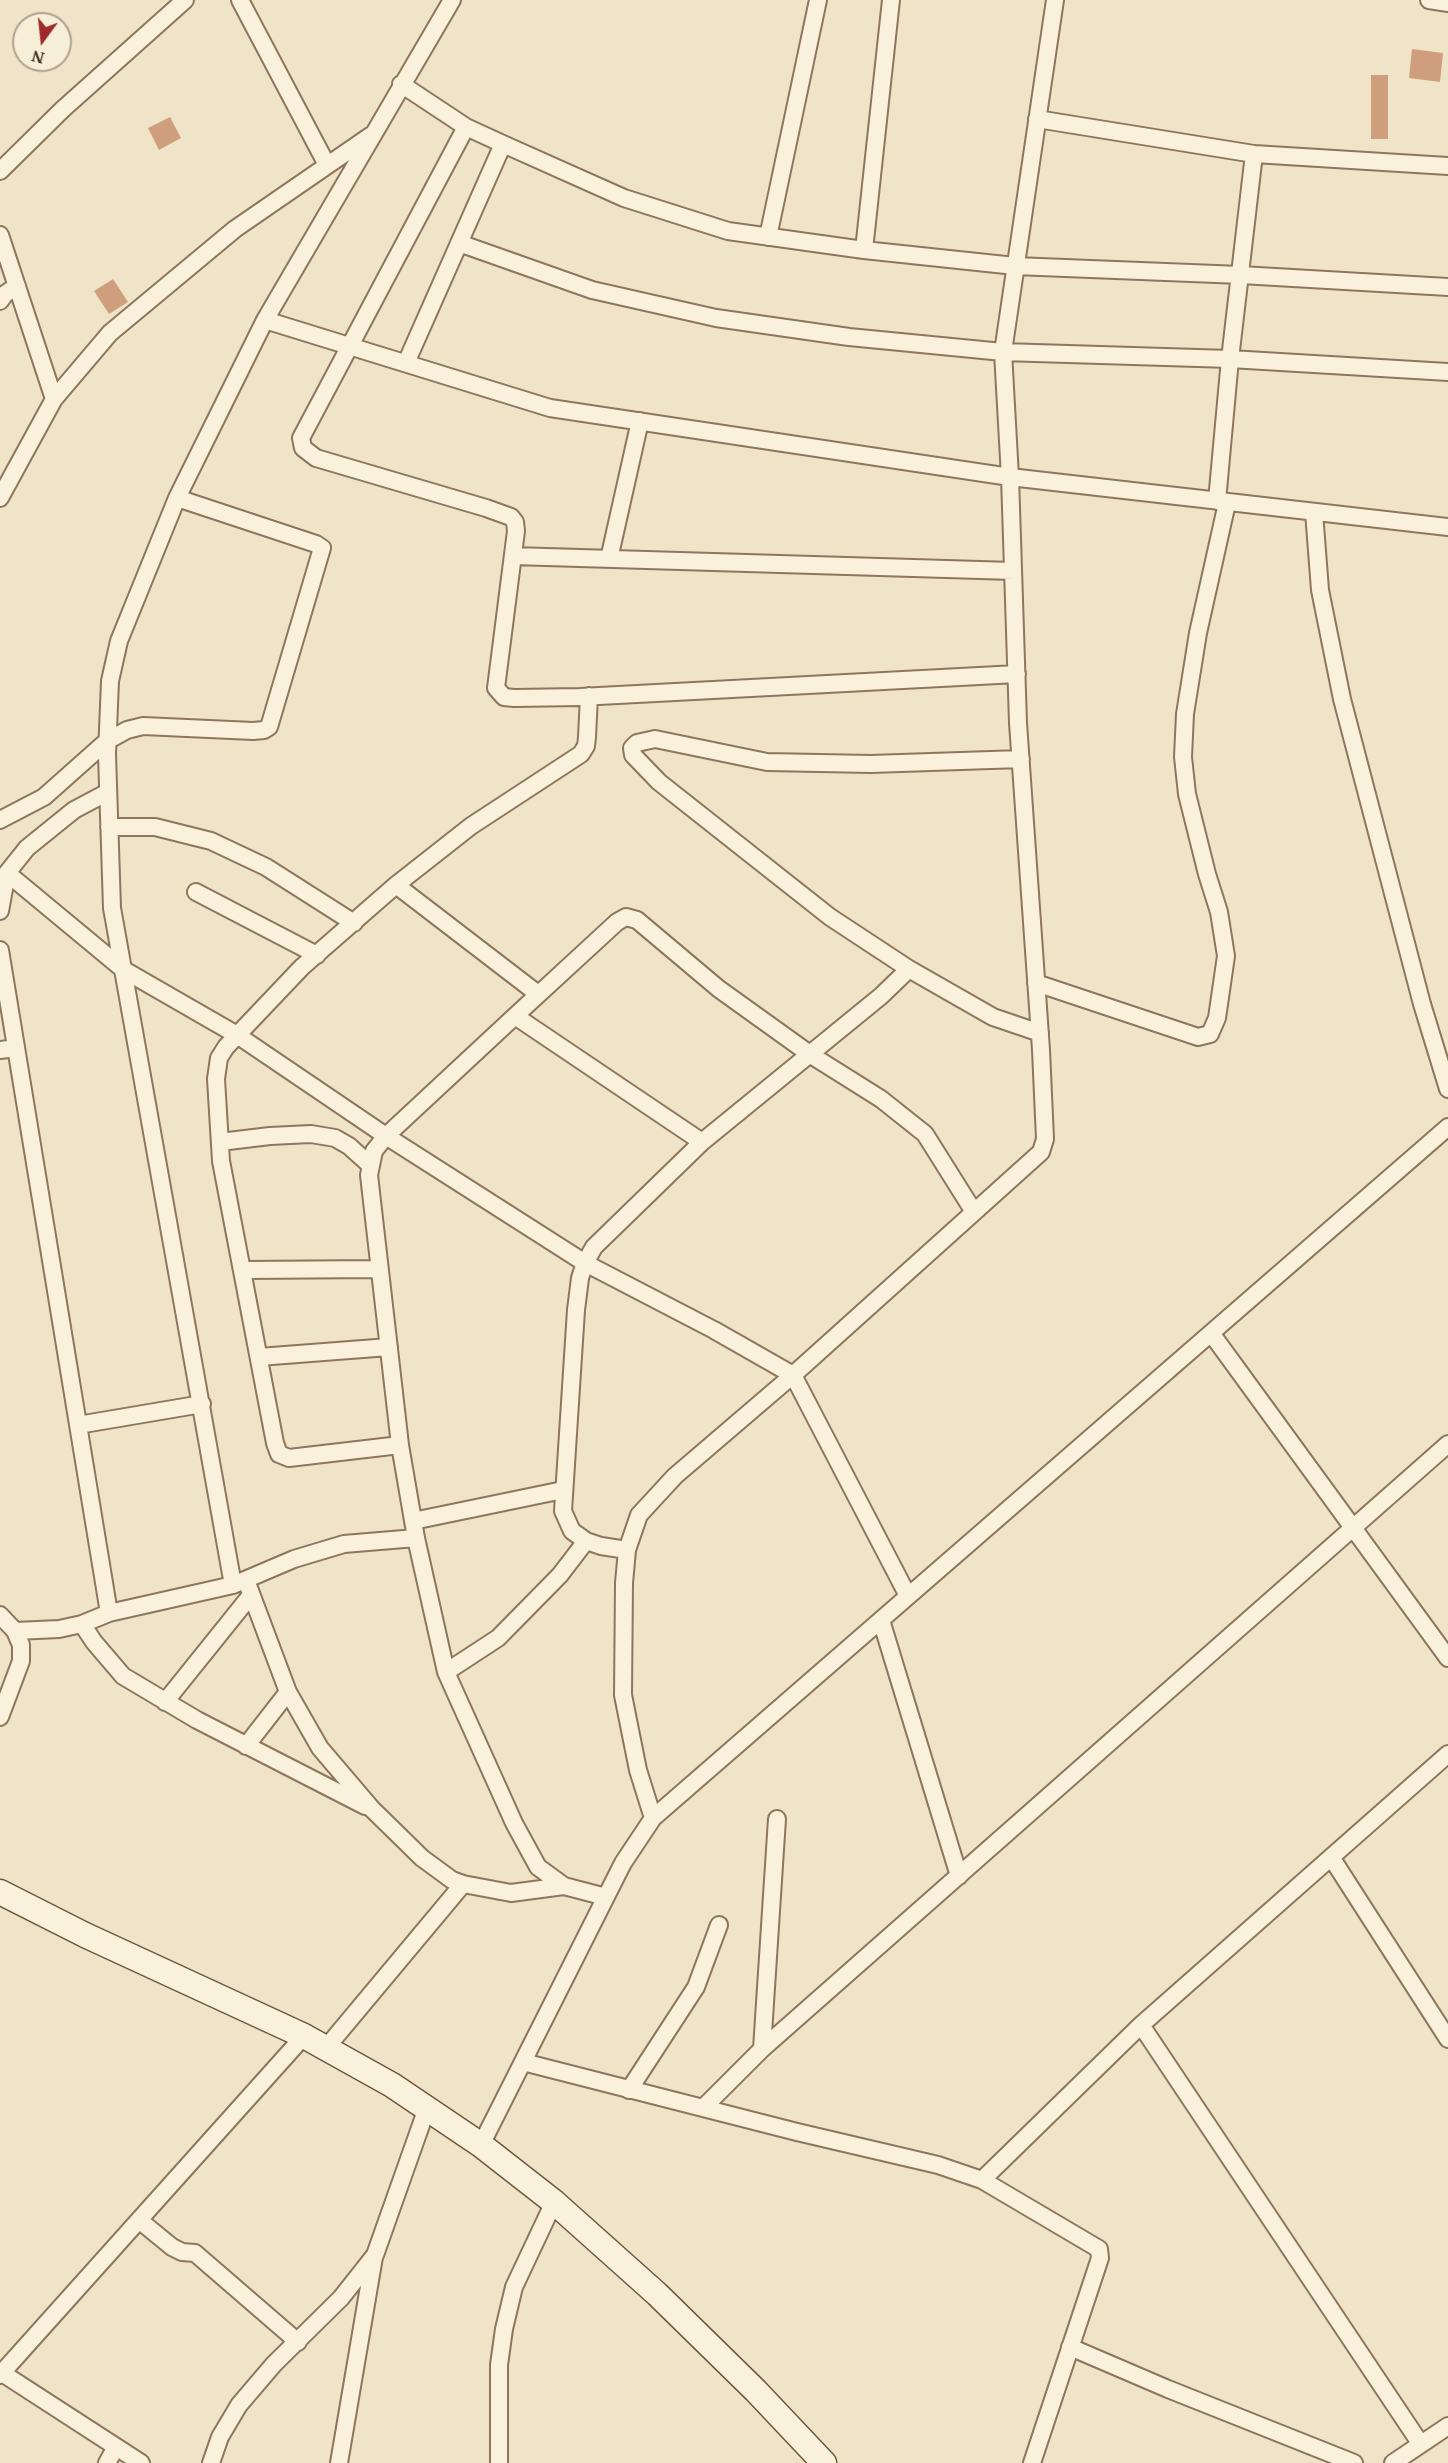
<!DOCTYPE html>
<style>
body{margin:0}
#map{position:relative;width:1448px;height:2463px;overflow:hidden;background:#f0e4c8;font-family:"PT Serif",serif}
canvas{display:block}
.north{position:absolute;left:12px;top:12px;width:60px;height:60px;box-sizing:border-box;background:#f7eed8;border:2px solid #ada18e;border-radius:50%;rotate:195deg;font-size:16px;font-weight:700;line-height:24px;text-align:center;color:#3d2e20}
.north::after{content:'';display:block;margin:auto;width:21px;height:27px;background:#9e2a2b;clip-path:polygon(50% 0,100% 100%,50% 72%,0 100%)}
</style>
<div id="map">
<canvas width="1448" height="2463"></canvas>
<div class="north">N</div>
</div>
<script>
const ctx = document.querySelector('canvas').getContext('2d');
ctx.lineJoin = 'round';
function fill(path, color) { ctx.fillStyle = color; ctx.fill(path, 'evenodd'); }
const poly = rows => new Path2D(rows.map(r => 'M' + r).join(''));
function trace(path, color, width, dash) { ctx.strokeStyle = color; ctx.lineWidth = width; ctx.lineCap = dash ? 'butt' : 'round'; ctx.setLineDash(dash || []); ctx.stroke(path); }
fill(poly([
 [1412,49,1443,53,1440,82,1409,78],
 [1371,75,1388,75,1388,139,1371,139],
 [170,117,181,138,159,150,148,128],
 [113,279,128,302,109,314,94,291]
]), '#cf9f7d');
const minor = poly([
 [240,0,327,165],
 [1429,0,1448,3],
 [401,84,466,127,503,144,624,198,728,231,864,250,1015,266,1241,275,1448,287],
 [1037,119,1254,154,1448,166],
 [466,127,301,438,303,448,316,458,486,508,511,517,515,522,516,531,496,688,504,697,514,698,580,697,1017,674],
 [0,171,63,109,185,0],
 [0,235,54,399],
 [768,237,818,0],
 [459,243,592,290,716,318,849,337,1003,352,1230,359,1448,372],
 [864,250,891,0],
 [0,301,5,294,17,286],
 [265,320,550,408,1010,477,1448,527],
 [406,363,503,144],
 [0,498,54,399,110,333,235,229,370,136],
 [1217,501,1230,359,1254,154],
 [1314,512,1320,590,1342,699,1422,1004,1448,1089],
 [513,556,1013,571],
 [609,559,640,421],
 [1021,759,871,764,767,762,655,739,637,743,632,748,633,755,659,782,830,917,909,969,993,1017,1040,1033],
 [0,820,44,797,107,741,127,730,143,726,253,731,264,730,269,727,322,548,316,544,177,498],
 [109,827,155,827,211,841,266,867,354,923],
 [7,873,124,970,237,1035,386,1136,585,1263,714,1330,793,1375,908,1596],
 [396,885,538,994],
 [196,892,317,955],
 [0,911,7,873,27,848,74,810,108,792],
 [0,950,109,1613],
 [1036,983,1198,1037,1210,1034,1217,1018,1226,956,1219,912,1207,874,1187,794,1183,757,1185,714,1198,633,1227,503],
 [515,1016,702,1142],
 [0,1050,16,1048],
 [220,1142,270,1136,311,1134,335,1138,349,1146,369,1164],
 [243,1270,379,1269],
 [1211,1333,1448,1658],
 [259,1357,389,1347],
 [78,1425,202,1404],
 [400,1445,289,1458,279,1454,275,1443,221,1161,216,1079,219,1058,226,1047,302,967,396,885,471,826,581,754,586,746,587,737,589,696],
 [413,1521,563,1490],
 [627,1550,601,1546,586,1541,572,1531,563,1511,576,1310,580,1278,585,1263,594,1247,702,1142,881,996,909,969],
 [246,1580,288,1692,320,1748,372,1809,422,1858,452,1880,463,1884,511,1893,564,1886,606,1897],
 [233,1585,112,908,107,754,110,681,119,641,177,498,265,320,452,0],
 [0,1615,15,1631,21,1645,21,1661,0,1717],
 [881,1620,959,1876],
 [82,1624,94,1642,123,1676,197,1720,365,1806],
 [15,1631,59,1629,82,1624,109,1613,233,1585,294,1559,344,1544,416,1538],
 [446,1672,498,1638,560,1575,586,1541],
 [165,1702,251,1595],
 [246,1746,288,1692],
 [653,1818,638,1770,623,1695,624,1583,627,1550,639,1515,675,1476,793,1375,1041,1152,1045,1139,1041,1050,1018,723,1010,477,1003,352,1055,0],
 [1331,1857,1448,2039],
 [564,1886,538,1867,514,1823,446,1672,416,1538,400,1445,369,1175,374,1151,386,1136,515,1016,617,922,626,917,637,920,719,989,811,1055,881,1099,925,1134,974,1212],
 [1141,2025,1420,2443],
 [326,2048,463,1884],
 [762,2049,777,1819],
 [523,2062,797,2132,938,2165,982,2180,1099,2249,1100,2258,1032,2463],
 [629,2090,696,1987,719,1925],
 [704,2107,762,2049,1448,1444],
 [481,2145,623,1863,653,1818,1448,1127],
 [982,2180,1141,2025,1448,1754],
 [139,2220,172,2247,182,2252,195,2253,298,2342],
 [1070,2347,1168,2389,1354,2463],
 [2,2373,141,2463],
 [0,2375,304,2036],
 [107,2463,116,2447],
 [211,2463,220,2437,239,2405,274,2364,341,2298,375,2255,427,2108],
 [339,2463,374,2257],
 [499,2463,499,2365,504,2329,514,2287,554,2202],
 [1393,2463,1448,2426]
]);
const secondary = poly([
 [0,1892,85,1935,304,2036,392,2085,481,2145,554,2202,657,2294,756,2391,824,2463]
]);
trace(minor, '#8d765c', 20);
trace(secondary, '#6f573f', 27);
trace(minor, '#faf1dc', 16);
trace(secondary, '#faf1dc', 24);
</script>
